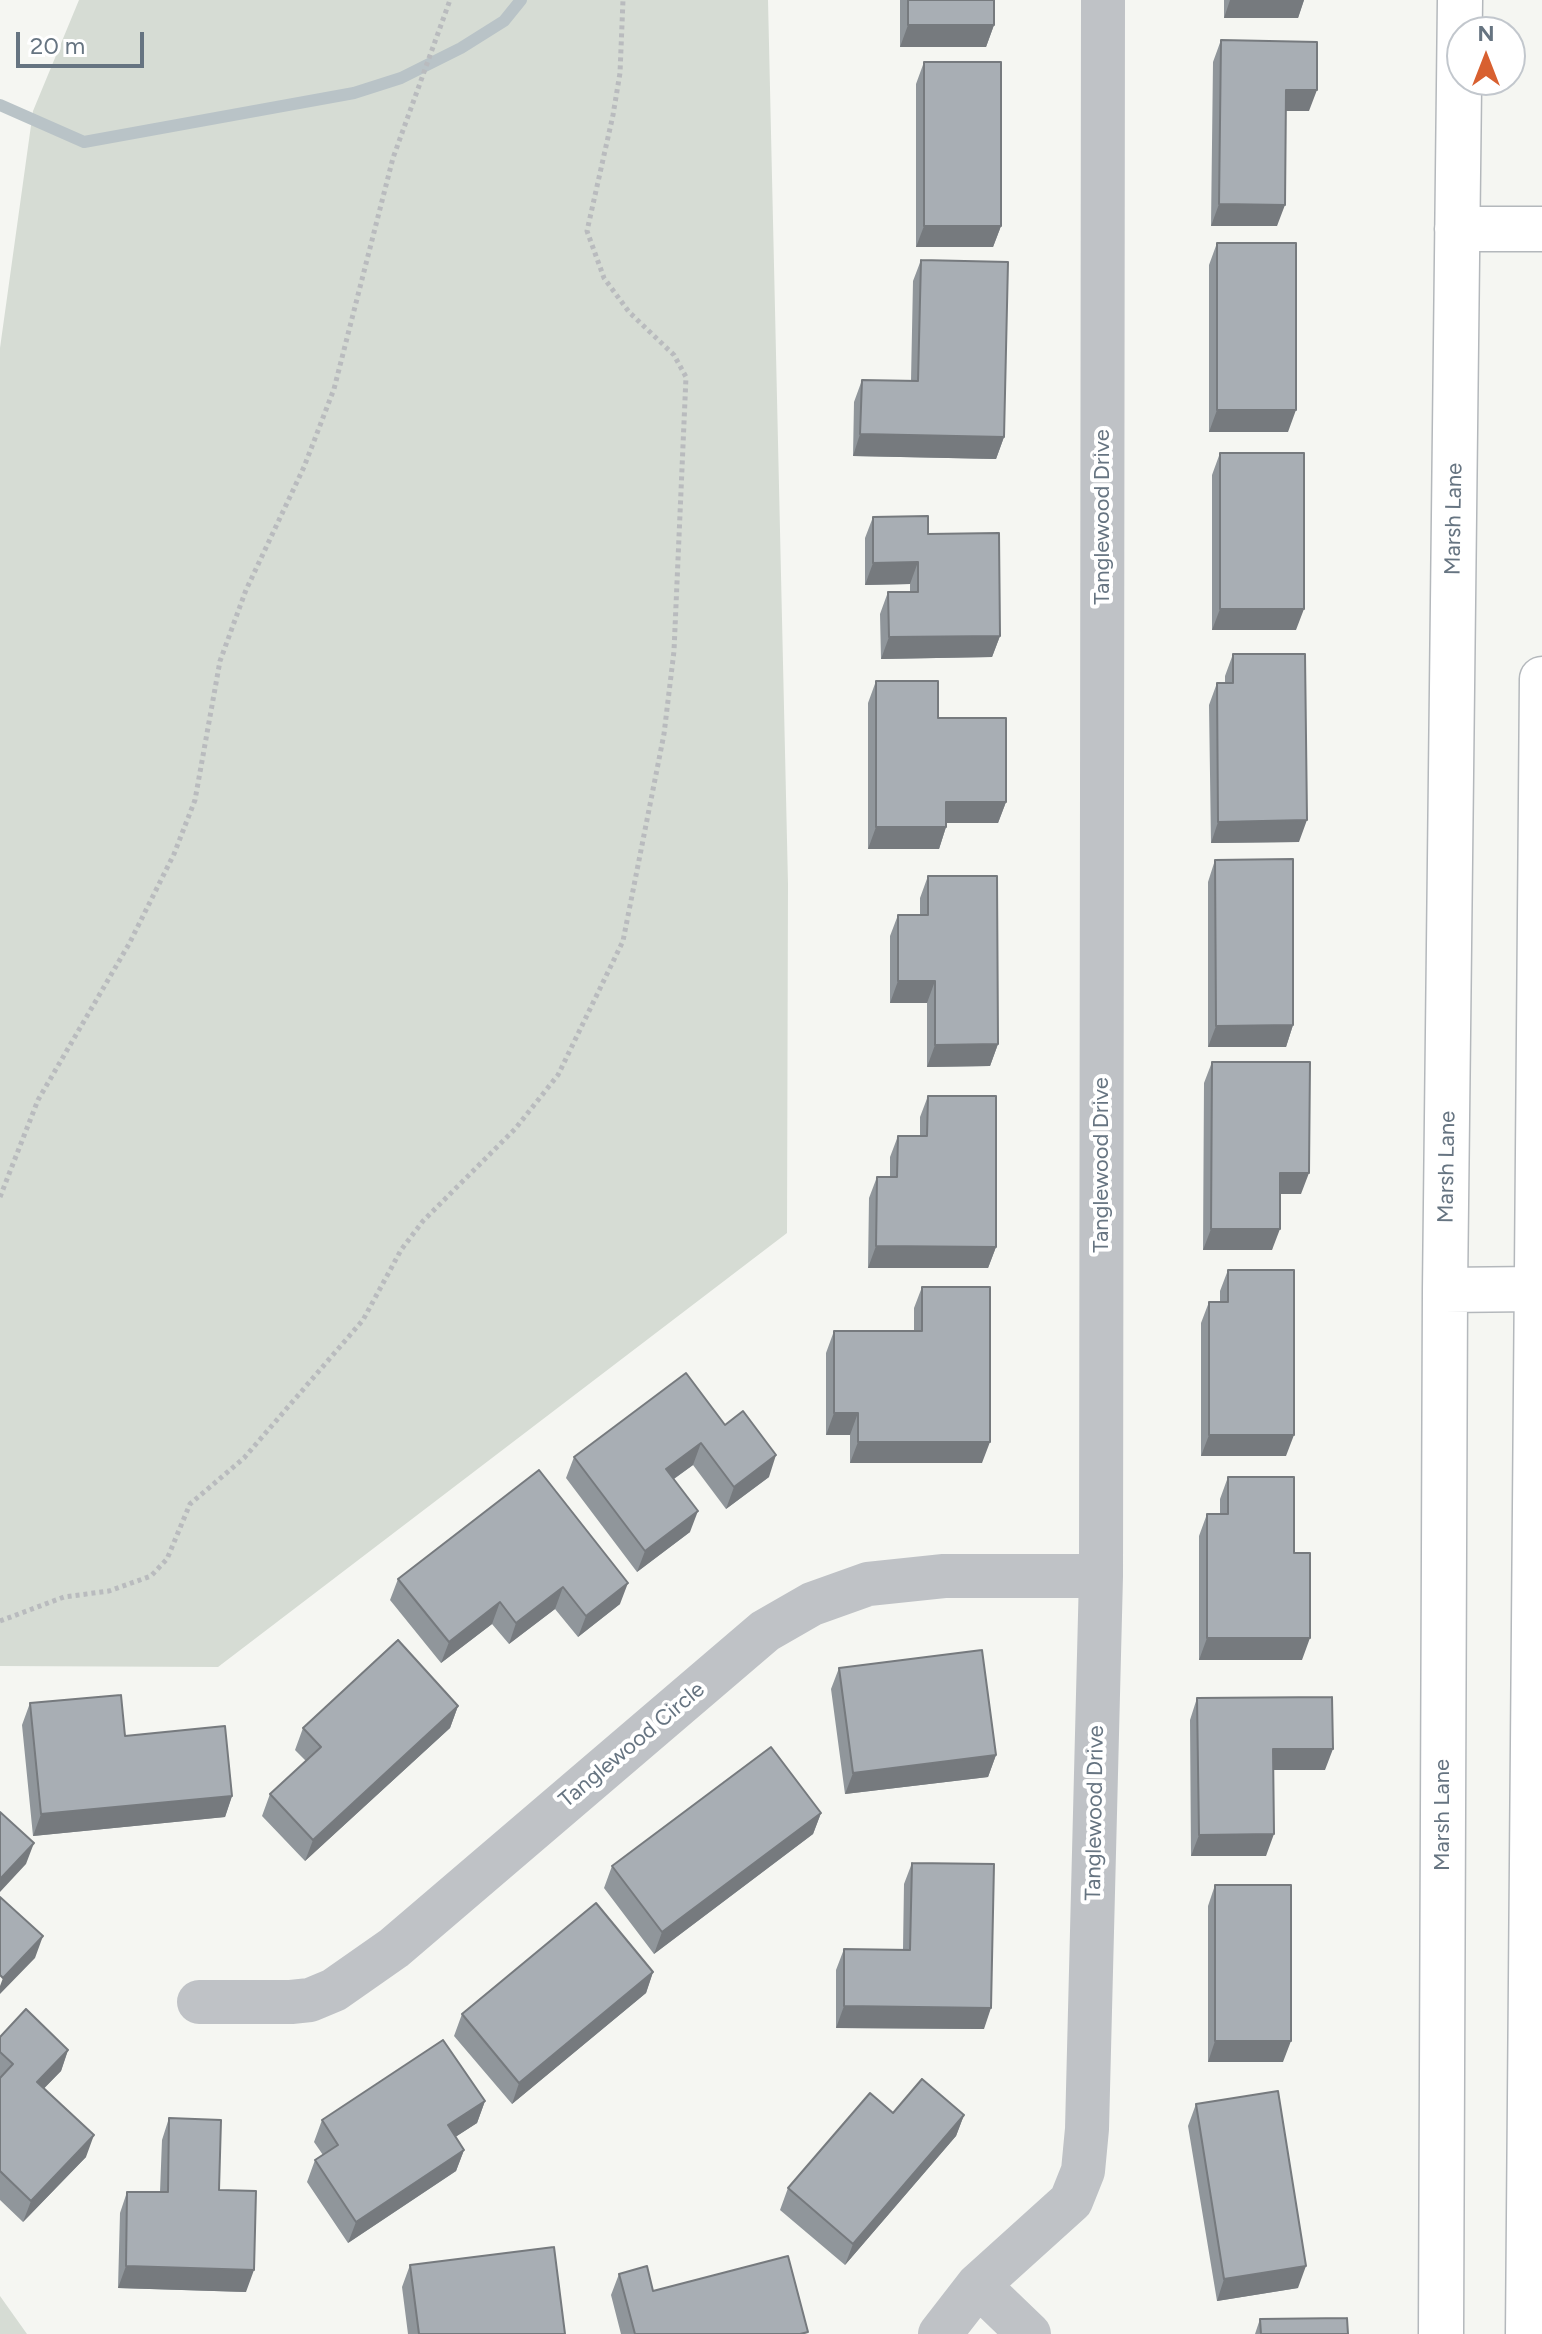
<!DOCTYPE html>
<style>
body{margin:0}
#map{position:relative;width:1542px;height:2334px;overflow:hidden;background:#f5f6f2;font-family:Figtree,sans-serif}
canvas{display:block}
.north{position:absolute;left:1446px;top:16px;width:80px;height:80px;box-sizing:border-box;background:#fff;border:2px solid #c2c7cd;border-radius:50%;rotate:0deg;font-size:22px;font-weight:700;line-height:32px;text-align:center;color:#667481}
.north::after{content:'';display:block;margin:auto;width:28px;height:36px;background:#d86030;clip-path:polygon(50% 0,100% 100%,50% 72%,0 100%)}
.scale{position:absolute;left:16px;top:32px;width:128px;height:36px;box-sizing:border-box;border:4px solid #667481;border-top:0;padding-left:10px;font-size:24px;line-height:28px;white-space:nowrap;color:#667481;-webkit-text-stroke:6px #fff;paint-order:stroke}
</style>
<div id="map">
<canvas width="1542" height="2334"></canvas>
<div class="north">N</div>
<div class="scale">20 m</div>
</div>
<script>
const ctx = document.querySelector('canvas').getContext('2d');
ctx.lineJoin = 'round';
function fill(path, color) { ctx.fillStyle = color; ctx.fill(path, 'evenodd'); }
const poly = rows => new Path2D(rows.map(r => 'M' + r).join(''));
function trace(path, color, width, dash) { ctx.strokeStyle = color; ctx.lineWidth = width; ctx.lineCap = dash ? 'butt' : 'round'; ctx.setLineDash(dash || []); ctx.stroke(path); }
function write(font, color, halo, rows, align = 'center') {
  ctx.font = font + ' Figtree,sans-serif'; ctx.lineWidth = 8; ctx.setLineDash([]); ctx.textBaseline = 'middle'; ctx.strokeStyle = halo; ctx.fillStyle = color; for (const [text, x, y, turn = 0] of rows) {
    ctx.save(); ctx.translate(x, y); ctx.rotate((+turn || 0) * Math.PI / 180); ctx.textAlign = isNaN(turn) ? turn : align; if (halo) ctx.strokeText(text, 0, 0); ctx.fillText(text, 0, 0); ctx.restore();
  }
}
fill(poly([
 [79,0,768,0,788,884,787,1233,218,1667,0,1666,0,348,33,111],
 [0,2296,27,2334,0,2334]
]), '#d6dcd4');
trace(poly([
 [0,105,84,142,354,93,401,78,461,48,504,21,521,0]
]), '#b9c3c7', 12);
const secondary = poly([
 [1457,229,1542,229],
 [1445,1290,1535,1289],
 [1441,2334,1445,1290,1460,0],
 [1528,2334,1542,679]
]);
trace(secondary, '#b4b8bc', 47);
trace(poly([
 [0,1197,38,1100,129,944,174,854,195,800,220,661,246,590,304,467,334,389,393,158,450,0],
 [0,1621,64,1597,109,1591,151,1576,167,1559,190,1504,244,1458,363,1320,401,1250,423,1221,515,1129,558,1075,623,941,664,734,674,651,686,377,674,355,629,312,604,278,587,231,613,115,620,73,623,0]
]), '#b9bbbe', 5, [4, 4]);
trace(poly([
 [199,2002,291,2002,310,2000,334,1990,394,1948,765,1631,812,1604,868,1584,944,1576,1101,1576],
 [978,2285,1029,2334],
 [940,2334,978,2285,1071,2201,1083,2171,1087,2129,1101,1576,1103,0]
]), '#bfc2c6', 44);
trace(secondary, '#fff', 44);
fill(poly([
 [900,0,994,0,994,25,986,47,900,47],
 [1224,0,1304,0,1298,18,1224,18],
 [1221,40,1309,111,1286,111,1277,226,1211,226,1213,62],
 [924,62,1001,226,993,247,916,247,916,84],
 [1217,243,1288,432,1209,432,1209,265],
 [921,260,1004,437,996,459,853,456,854,402,862,380,911,381,913,281],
 [1220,453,1296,630,1212,630,1212,475],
 [873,517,928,534,1000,636,992,657,881,659,880,614,888,592,910,592,910,584,865,585,865,538],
 [1233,654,1299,842,1211,843,1209,705,1217,683,1225,683,1225,676],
 [876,681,938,718,1006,802,998,823,946,823,946,827,939,849,868,849,868,703],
 [1215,860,1293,1025,1286,1047,1208,1047,1208,882],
 [928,876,998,1044,990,1066,927,1067,927,1003,890,1003,890,936,898,915,920,915,920,898],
 [1212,1062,1301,1194,1280,1194,1272,1250,1203,1250,1204,1083],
 [928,1096,996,1247,988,1268,868,1268,869,1198,877,1177,890,1177,890,1157,898,1136,920,1136,920,1117],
 [1228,1270,1286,1456,1201,1456,1201,1323,1209,1302,1220,1302,1220,1291],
 [922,1287,982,1463,850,1463,850,1435,826,1435,826,1353,834,1331,914,1331,914,1308],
 [725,1425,769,1477,726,1509,693,1465,674,1479,690,1532,637,1572,566,1478,574,1457],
 [539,1470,620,1604,578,1637,555,1609,509,1644,492,1624,441,1663,390,1600,398,1579],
 [1228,1477,1294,1553,1302,1660,1199,1660,1199,1536,1207,1514,1220,1514,1220,1499],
 [839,1668,996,1755,988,1777,845,1794,831,1689],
 [1197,1698,1325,1770,1273,1770,1266,1856,1191,1856,1190,1720],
 [30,1703,125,1736,232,1796,225,1817,33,1836,22,1725],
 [458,1706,450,1728,305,1861,262,1816,270,1794,306,1761,295,1750,303,1728],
 [821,1813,813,1834,654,1954,604,1888,612,1866],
 [912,1863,984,2029,836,2028,836,1970,844,1949,903,1949,904,1884],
 [1215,1885,1283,2062,1208,2062,1208,1906],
 [653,1972,646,1993,512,2104,454,2036,462,2014],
 [0,2037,68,2050,61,2071,44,2088,86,2157,23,2222,0,2200],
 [485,2101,477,2123,455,2137,464,2150,456,2171,348,2243,307,2182,315,2160,323,2155,314,2142,322,2120],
 [1196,2104,1298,2288,1217,2301,1188,2126],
 [893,2113,964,2115,956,2136,845,2265,780,2210,788,2188],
 [169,2118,219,2190,246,2292,118,2288,120,2213,127,2192,160,2192,162,2140],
 [410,2265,565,2334,408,2334,402,2287],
 [619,2274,653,2291,807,2334,621,2334,611,2295],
 [1260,2319,1348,2334,1255,2334]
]), '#90969b');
fill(poly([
 [1230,0,1304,0,1298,18,1224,18],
 [908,25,994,25,986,47,900,47],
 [1286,90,1317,90,1309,111,1278,111],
 [1219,204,1285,205,1277,226,1211,226],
 [924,226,1001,226,993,247,916,247],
 [1217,410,1296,410,1288,432,1209,432],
 [860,434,1004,437,996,459,853,456],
 [918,562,910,584,865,585,873,563],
 [1220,609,1304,609,1296,630,1212,630],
 [1000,636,992,657,881,659,889,637],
 [946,802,1006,802,998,823,939,823],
 [1307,820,1299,842,1211,843,1218,822],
 [876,827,946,827,939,849,868,849],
 [898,981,935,981,927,1003,890,1003],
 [1293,1025,1286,1047,1208,1047,1216,1026],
 [998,1044,990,1066,927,1067,935,1045],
 [1280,1173,1309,1173,1301,1194,1272,1194],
 [1211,1229,1280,1229,1272,1250,1203,1250],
 [876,1246,996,1247,988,1268,868,1268],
 [834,1413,858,1413,850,1435,826,1435],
 [1209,1435,1294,1435,1286,1456,1201,1456],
 [858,1442,990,1442,982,1463,850,1463],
 [701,1443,693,1465,658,1490,666,1469],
 [776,1455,769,1477,726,1509,734,1487],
 [698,1511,690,1532,637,1572,645,1551],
 [628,1583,620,1604,578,1637,586,1616],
 [563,1587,555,1609,509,1644,516,1623],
 [500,1602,492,1624,441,1663,449,1642],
 [1207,1638,1310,1638,1302,1660,1199,1660],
 [458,1706,450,1728,305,1861,313,1840],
 [1273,1749,1333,1749,1325,1770,1265,1770],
 [996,1755,988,1777,845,1794,853,1773],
 [232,1796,225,1817,33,1836,41,1814],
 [821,1813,813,1834,654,1954,662,1932],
 [1274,1834,1266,1856,1191,1856,1199,1835],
 [34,1843,26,1864,0,1892,0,1879],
 [43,1936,35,1958,0,1994,0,1986,3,1978],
 [653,1972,646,1993,512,2104,519,2083],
 [844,2006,991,2008,984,2029,836,2028],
 [1215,2041,1291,2041,1283,2062,1208,2062],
 [68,2050,61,2071,29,2104,37,2082],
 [485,2101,477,2123,440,2147,448,2125],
 [964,2115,956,2136,845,2265,853,2244],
 [94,2135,86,2157,23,2222,31,2201],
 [464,2150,456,2171,348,2243,356,2222],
 [126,2266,254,2270,246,2292,118,2288],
 [1306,2266,1298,2288,1217,2301,1224,2279]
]), '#767a7e');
const building = poly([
 [908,0,994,0,994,25,908,25,908,0],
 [1221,40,1317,42,1317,90,1286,90,1285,205,1219,204,1221,40],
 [924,62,1001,62,1001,226,924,226,924,62],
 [1217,243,1296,243,1296,410,1217,410,1217,243],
 [921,260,1008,262,1004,437,860,434,862,380,918,381,921,260],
 [1220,453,1304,453,1304,609,1220,609,1220,453],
 [928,516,928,534,999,533,1000,636,889,637,888,592,918,592,918,562,873,563,873,517,928,516],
 [1233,654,1305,654,1307,820,1218,822,1217,683,1233,683,1233,654],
 [876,681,938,681,938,718,1006,718,1006,802,946,802,946,827,876,827,876,681],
 [1293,859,1293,1025,1216,1026,1215,860,1293,859],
 [928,876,997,876,998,1044,935,1045,935,981,898,981,898,915,928,915,928,876],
 [1212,1062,1310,1062,1309,1173,1280,1173,1280,1229,1211,1229,1212,1062],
 [928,1096,996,1096,996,1247,876,1246,877,1177,897,1177,898,1136,927,1136,928,1096],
 [1228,1270,1294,1270,1294,1435,1209,1435,1209,1302,1228,1302,1228,1270],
 [922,1287,990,1287,990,1442,858,1442,858,1413,834,1413,834,1331,922,1331,922,1287],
 [686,1373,725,1425,743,1411,776,1455,734,1487,701,1443,666,1469,698,1511,645,1551,574,1457,686,1373],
 [539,1470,628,1583,586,1616,563,1587,516,1623,500,1602,449,1642,398,1579,539,1470],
 [1228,1477,1294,1477,1294,1553,1310,1553,1310,1638,1207,1638,1207,1514,1228,1514,1228,1477],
 [398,1640,458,1706,313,1840,270,1794,321,1747,303,1728,398,1640],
 [982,1650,996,1755,853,1773,839,1668,982,1650],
 [121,1695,125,1736,225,1726,232,1796,41,1814,30,1703,121,1695],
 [1332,1697,1333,1749,1273,1749,1274,1834,1199,1835,1197,1698,1332,1697],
 [771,1747,821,1813,662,1932,612,1866,771,1747],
 [0,1812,34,1843,0,1879,0,1812],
 [912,1863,994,1864,991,2008,844,2006,844,1949,910,1950,912,1863],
 [1215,1885,1291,1885,1291,2041,1215,2041,1215,1885],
 [0,1897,43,1936,3,1978,0,1975,0,1897],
 [596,1903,653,1972,519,2083,462,2014,596,1903],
 [26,2009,68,2050,37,2082,94,2135,31,2201,0,2171,0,2078,13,2064,0,2052,0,2037,26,2009],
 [443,2040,485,2101,448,2125,464,2150,356,2222,315,2160,338,2145,322,2120,443,2040],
 [922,2079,964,2115,853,2244,788,2188,870,2093,893,2113,922,2079],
 [1278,2091,1306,2266,1224,2279,1196,2104,1278,2091],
 [169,2118,221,2120,219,2190,256,2191,254,2270,126,2266,127,2192,168,2192,169,2118],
 [554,2247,565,2334,419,2334,410,2265,554,2247],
 [788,2256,808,2332,800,2334,635,2334,619,2274,647,2266,653,2291,788,2256],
 [1347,2318,1348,2334,1261,2334,1260,2319,1347,2318]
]);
fill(building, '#a8aeb4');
trace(building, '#767a7e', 2);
write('22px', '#667481', '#fff', [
 ["Tanglewood Drive",1103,517,-90],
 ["Marsh Lane",1454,519,-89],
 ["Tanglewood Drive",1102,1165,-90],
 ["Marsh Lane",1447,1167,-89],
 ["Tanglewood Circle",632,1745,-40],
 ["Tanglewood Drive",1095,1813,-89],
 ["Marsh Lane",1443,1815,-90]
]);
</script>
